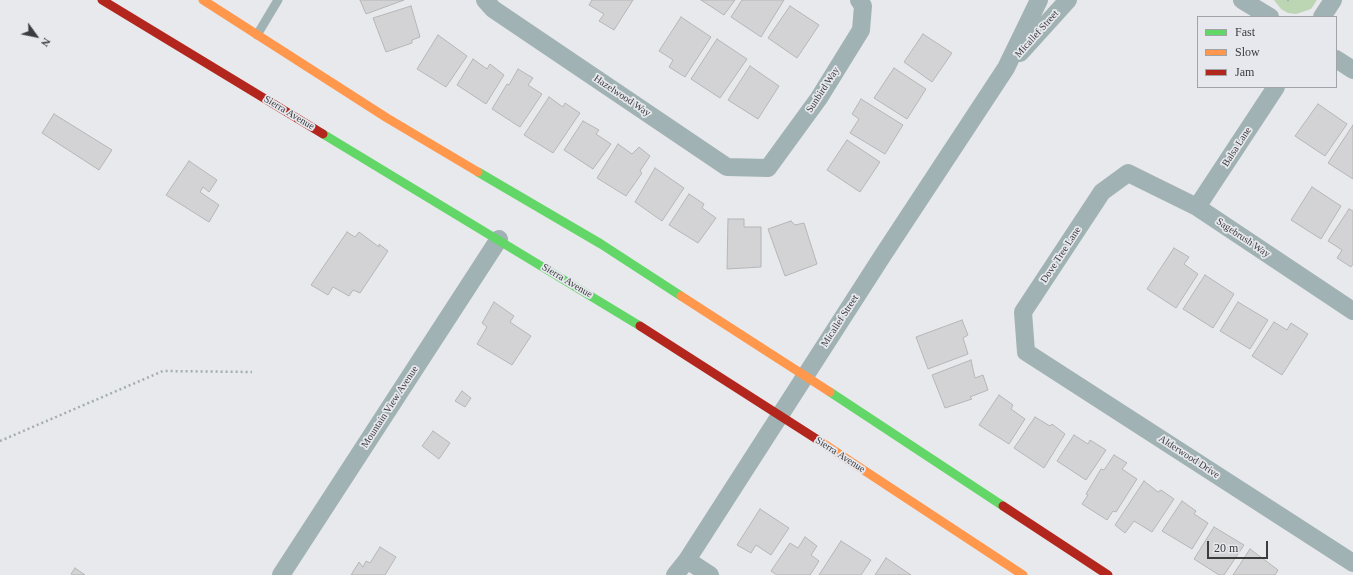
<!DOCTYPE html>
<style>
body{margin:0}
#map{position:relative;width:1353px;height:575px;overflow:hidden;background:#e8e9ec;font-family:"Times New Roman",serif}
canvas{display:block}
.legend{position:absolute;left:1197px;top:16px;width:140px;height:72px;box-sizing:border-box;background:#e7e8ed;border:1px solid #a2a3a7;margin:0;padding:5px 7px;list-style:none;font-size:12px;color:#3b3c3e}
.legend li{display:flex;align-items:center;gap:8px;height:20px}
.legend b{width:20px;border:1px solid #a2a3a7}
.north{position:absolute;left:16px;top:16px;width:40px;height:40px;-webkit-text-stroke:3px #e7e8ed;paint-order:stroke;rotate:123deg;font-size:11px;font-weight:700;line-height:16px;text-align:center;color:#3b3c3e}
.north::after{content:'';display:block;margin:auto;width:14px;height:18px;background:#3b3c3e;clip-path:polygon(50% 0,100% 100%,50% 72%,0 100%)}
.scale{position:absolute;left:1207px;top:541px;width:61px;height:18px;box-sizing:border-box;border:2px solid #3b3c3e;border-top:0;padding-left:5px;font-size:12px;line-height:14px;white-space:nowrap;color:#3b3c3e;-webkit-text-stroke:3px #e7e8ed;paint-order:stroke}
</style>
<div id="map">
<canvas width="1353" height="575"></canvas>
<ul class="legend">
<li><b style="height:5px;background:#63d668"></b>Fast</li>
<li><b style="height:5px;background:#ff974d"></b>Slow</li>
<li><b style="height:5px;background:#b3261e"></b>Jam</li>
</ul>
<div class="north">N</div>
<div class="scale">20 m</div>
</div>
<script>
const ctx = document.querySelector('canvas').getContext('2d');
ctx.lineJoin = 'round';
function fill(path, color) { ctx.fillStyle = color; ctx.fill(path, 'evenodd'); }
const poly = rows => new Path2D(rows.map(r => 'M' + r).join(''));
function trace(path, color, width, dash) { ctx.strokeStyle = color; ctx.lineWidth = width; ctx.lineCap = dash ? 'butt' : 'round'; ctx.setLineDash(dash || []); ctx.stroke(path); }
function write(font, color, halo, rows, align = 'center') {
  ctx.font = font + ' "Times New Roman",serif'; ctx.lineWidth = 3.5; ctx.setLineDash([]); ctx.textBaseline = 'middle'; ctx.strokeStyle = halo; ctx.fillStyle = color; for (const [text, x, y, turn = 0] of rows) {
    ctx.save(); ctx.translate(x, y); ctx.rotate((+turn || 0) * Math.PI / 180); ctx.textAlign = isNaN(turn) ? turn : align; if (halo) ctx.strokeText(text, 0, 0); ctx.fillText(text, 0, 0); ctx.restore();
  }
}
fill(poly([
 [1274,0,1317,0,1311,9,1296,14,1288,13,1281,9]
]), '#bcd5b3');
const building = poly([
 [360,0,404,0,366,14,360,0],
 [592,0,633,0,614,30,599,21,604,14,589,5,592,0],
 [701,0,735,0,724,15,701,0],
 [742,0,784,0,761,37,731,17,742,0],
 [411,6,420,37,412,40,412,43,386,52,373,18,411,6],
 [790,6,819,25,797,58,768,38,790,6],
 [681,17,711,37,685,77,669,67,673,60,659,51,681,17],
 [923,34,952,53,932,82,904,62,923,34],
 [438,35,467,56,446,87,417,69,438,35],
 [717,39,747,59,720,98,691,79,717,39],
 [473,59,487,69,490,64,504,75,486,104,457,85,473,59],
 [750,66,779,86,758,119,728,100,750,66],
 [894,68,926,89,907,119,874,98,894,68],
 [518,69,533,78,528,85,542,94,520,127,492,109,507,84,509,85,518,69],
 [549,97,563,107,565,103,580,113,553,153,524,135,549,97],
 [861,99,903,125,885,154,850,133,859,119,852,114,861,99],
 [1318,104,1347,124,1325,156,1295,136,1318,104],
 [54,114,112,150,99,170,42,133,54,114],
 [583,121,599,130,596,134,611,144,593,169,564,150,583,121],
 [1353,125,1353,179,1328,163,1353,125],
 [847,140,880,162,860,192,827,170,847,140],
 [618,144,632,154,639,147,650,156,640,171,642,173,626,196,597,178,618,144],
 [189,161,217,180,209,192,203,187,200,192,219,205,209,222,166,195,189,161],
 [655,168,684,188,662,221,635,202,655,168],
 [1312,187,1341,206,1321,239,1291,220,1312,187],
 [689,194,704,204,702,208,716,218,698,243,669,225,689,194],
 [1349,209,1353,211,1353,264,1351,267,1337,258,1342,250,1328,241,1349,209],
 [728,219,744,219,744,227,761,227,761,267,727,269,728,219],
 [791,221,795,225,804,223,817,264,785,276,768,229,791,221],
 [347,232,355,237,359,232,379,247,379,244,388,251,360,293,353,290,349,296,333,287,328,295,311,285,347,232],
 [1174,248,1189,257,1184,264,1198,274,1176,308,1147,289,1174,248],
 [1205,275,1234,294,1213,328,1183,309,1205,275],
 [494,302,514,316,510,322,531,336,512,365,477,344,487,327,482,323,494,302],
 [1238,302,1268,320,1250,349,1220,331,1238,302],
 [962,320,968,335,963,338,968,354,928,369,916,337,962,320],
 [1274,322,1287,330,1291,323,1308,334,1282,375,1252,356,1274,322],
 [971,360,975,378,983,375,988,390,970,397,972,399,945,408,932,375,971,360],
 [462,391,471,398,465,407,455,401,462,391],
 [999,395,1013,405,1011,409,1025,419,1009,444,979,425,999,395],
 [1035,417,1050,426,1052,424,1065,434,1044,468,1014,448,1035,417],
 [433,431,450,443,439,459,422,446,433,431],
 [1074,435,1088,444,1090,440,1106,450,1086,480,1057,461,1074,435],
 [1114,455,1127,463,1122,469,1137,479,1116,512,1113,511,1107,520,1082,504,1088,495,1086,494,1101,469,1104,470,1114,455],
 [1144,481,1158,492,1161,490,1174,499,1152,532,1134,521,1125,533,1115,525,1144,481],
 [1182,501,1196,511,1194,514,1208,523,1192,549,1162,531,1182,501],
 [760,509,789,528,771,555,756,545,751,553,737,545,760,509],
 [1214,527,1244,545,1224,575,1219,575,1194,559,1214,527],
 [805,537,817,546,811,555,819,561,810,575,777,575,771,571,790,543,798,548,805,537],
 [841,541,871,560,861,575,819,575,841,541],
 [380,547,396,557,385,575,351,575,359,562,363,567,366,561,370,563,380,547],
 [1250,549,1278,570,1275,575,1233,575,1250,549],
 [886,558,911,575,875,575,886,558],
 [75,568,85,575,73,575,71,574,75,568]
]);
fill(building, '#d3d2d4');
trace(building, '#b6b6b7', 1);
trace(poly([
 [1287,0,1290,0],
 [0,441,163,371,252,372]
]), '#a2aeaf', 2.5, [2, 3]);
trace(poly([
 [257,35,278,0]
]), '#a0b2b3', 9);
trace(poly([
 [485,0,493,9,727,167,768,168,819,98,861,30,863,6,859,0],
 [1242,0,1270,17],
 [1322,17,1333,0],
 [1020,53,1068,0],
 [1336,59,1353,70],
 [1197,207,1276,87],
 [1353,311,1197,207,1128,173,1102,192,1023,312,1026,352,1353,563],
 [687,560,710,575],
 [281,575,499,239],
 [675,575,687,560,883,255,1006,68,1039,0]
]), '#a0b2b3', 18);
trace(poly([
 [323,134,640,326],
 [478,172,601,244,681,296],
 [830,392,1003,506]
]), '#63d668', 9);
trace(poly([
 [203,0,387,118,478,172],
 [681,296,830,392],
 [818,440,1023,575]
]), '#ff974d', 9);
trace(poly([
 [102,0,323,134],
 [640,326,818,440],
 [1003,506,1108,575]
]), '#b3261e', 9);
write('10px', '#3b3c3e', '#e7e8ed', [
 ["Micallef Street",1037,34,-48],
 ["Sunbird Way",823,90,-57],
 ["Hazelwood Way",622,96,34],
 ["Sierra Avenue",289,113,31],
 ["Balsa Lane",1237,147,-57],
 ["Sagebrush Way",1243,238,34],
 ["Dove Tree Lane",1061,255,-57],
 ["Sierra Avenue",567,281,31],
 ["Micallef Street",840,321,-57],
 ["Mountain View Avenue",390,407,-57],
 ["Sierra Avenue",840,455,33],
 ["Alderwood Drive",1189,457,33]
]);
</script>
